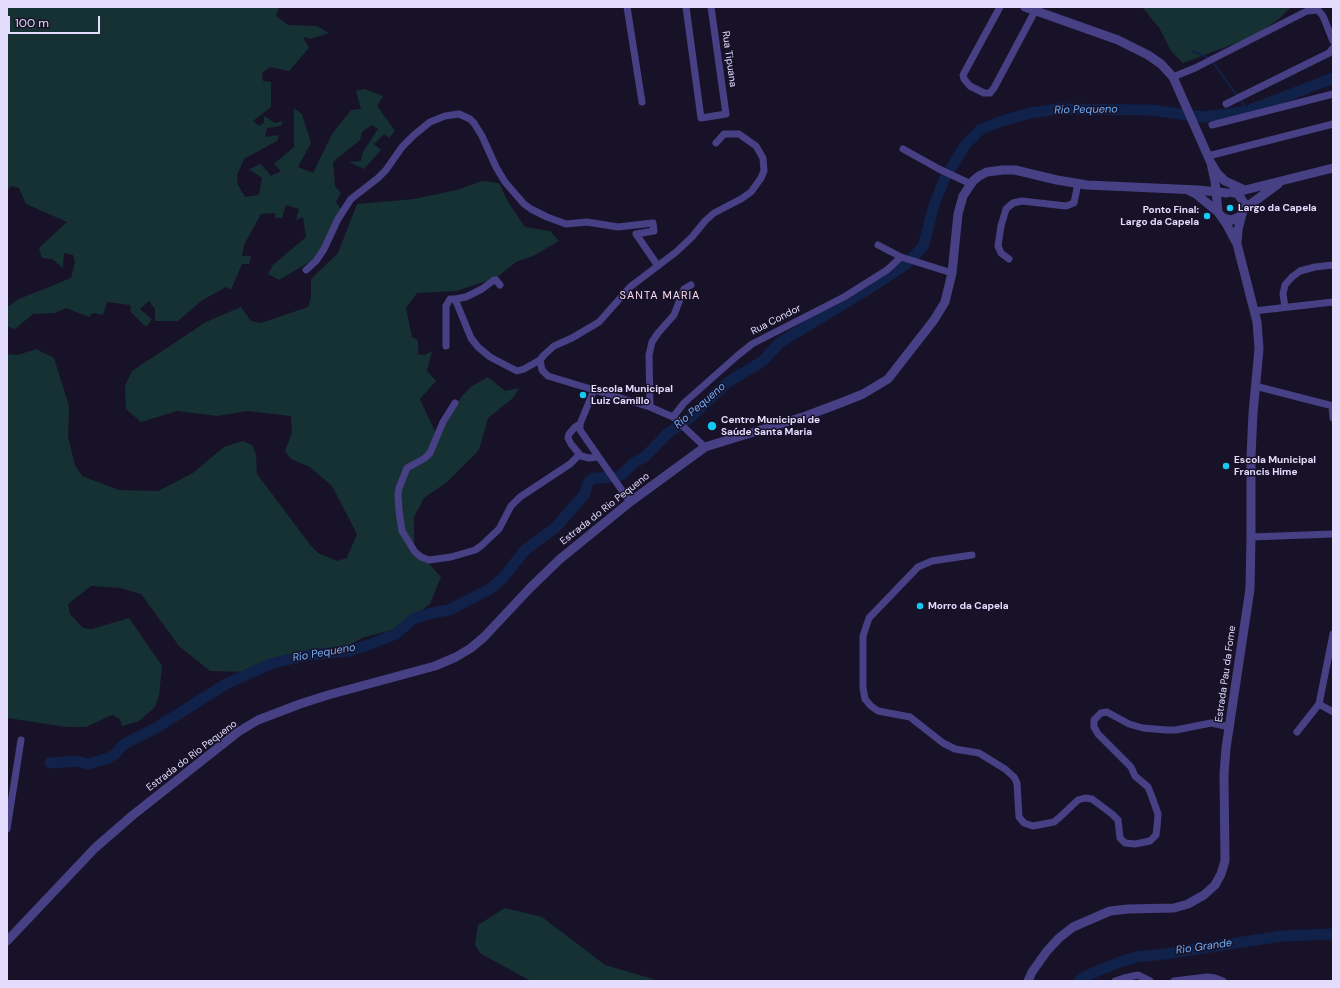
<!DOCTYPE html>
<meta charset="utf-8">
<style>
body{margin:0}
#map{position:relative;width:1340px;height:988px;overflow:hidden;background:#181229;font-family:"DM Sans",sans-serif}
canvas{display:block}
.frame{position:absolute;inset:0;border:8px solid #e3dcfd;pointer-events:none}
.scale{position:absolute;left:8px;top:16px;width:92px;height:18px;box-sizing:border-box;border:2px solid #e3dcfd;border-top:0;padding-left:5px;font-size:12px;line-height:14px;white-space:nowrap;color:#e3dcfd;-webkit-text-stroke:3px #181229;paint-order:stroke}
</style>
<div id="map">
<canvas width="1340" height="988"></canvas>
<div class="frame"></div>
<div class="scale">100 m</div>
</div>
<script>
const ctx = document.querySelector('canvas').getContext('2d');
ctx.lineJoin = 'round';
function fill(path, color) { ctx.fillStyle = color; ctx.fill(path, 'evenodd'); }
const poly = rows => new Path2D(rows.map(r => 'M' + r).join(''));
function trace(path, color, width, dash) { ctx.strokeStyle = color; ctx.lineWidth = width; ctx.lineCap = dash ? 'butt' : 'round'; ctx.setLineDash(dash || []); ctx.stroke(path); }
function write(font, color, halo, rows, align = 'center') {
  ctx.font = font + ' "DM Sans",sans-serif'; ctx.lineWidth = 3; ctx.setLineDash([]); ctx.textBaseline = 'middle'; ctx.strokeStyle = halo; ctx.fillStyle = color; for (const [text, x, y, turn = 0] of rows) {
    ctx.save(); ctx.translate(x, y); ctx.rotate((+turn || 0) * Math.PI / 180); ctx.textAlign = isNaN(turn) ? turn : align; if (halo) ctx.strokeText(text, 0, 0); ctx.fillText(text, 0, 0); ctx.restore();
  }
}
fill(poly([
 [7,7,279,7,276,16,288,25,317,26,329,33,310,39,303,37,309,48,289,71,270,67,262,73,263,81,271,82,271,107,253,121,259,126,264,123,264,116,275,123,283,121,281,126,267,128,265,137,279,135,277,141,244,159,237,175,238,185,245,197,259,195,262,178,249,169,261,164,271,176,281,171,274,164,294,147,294,108,302,114,311,143,298,167,313,173,332,134,351,110,361,109,356,91,365,89,383,96,377,106,395,131,389,138,384,134,374,144,381,150,364,169,349,162,361,161,363,152,378,129,372,125,362,132,360,140,333,162,335,186,341,193,336,202,341,209,318,257,279,280,268,274,273,265,306,237,303,217,296,220,299,209,286,205,282,218,275,218,275,213,261,214,244,245,242,256,251,256,249,264,242,264,231,290,226,287,201,301,178,321,155,321,155,309,149,301,140,309,152,319,146,327,131,312,130,305,107,302,103,315,93,313,89,317,66,308,55,313,33,314,15,329,7,326,7,307,19,299,71,278,75,262,73,255,64,253,63,268,52,259,42,258,39,248,67,222,26,204,19,188,12,186,7,190],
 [1142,7,1291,7,1280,18,1255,36,1183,63,1171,51,1160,29],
 [482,181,499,183,507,200,525,227,550,231,559,241,533,256,516,262,496,278,456,291,417,293,406,308,412,337,418,340,418,354,425,355,432,351,427,371,436,381,420,399,437,436,456,405,462,396,472,386,488,377,505,391,519,388,513,398,488,418,479,450,447,482,424,498,414,517,414,547,441,577,430,604,398,628,362,638,333,655,286,659,249,672,210,671,179,646,141,594,120,588,91,586,68,604,70,614,83,628,92,629,129,618,162,666,159,696,155,707,139,721,122,726,120,719,112,715,86,727,67,727,7,718,7,354,18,355,36,349,54,358,69,406,68,437,75,465,82,476,119,490,158,491,193,473,224,447,243,441,252,445,256,454,257,474,311,546,318,553,337,561,347,558,357,534,332,486,310,467,291,459,285,451,292,433,291,416,247,411,217,416,177,411,141,422,126,409,125,386,132,371,206,322,241,307,251,321,261,323,308,307,311,298,311,279,338,253,357,204,414,199,457,190],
 [505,908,542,917,605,965,653,979,654,981,531,981,481,954,475,945,478,925]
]), '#153133');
trace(poly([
 [1192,51,1209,58],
 [1212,61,1248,111]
]), '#10214a', 2);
trace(poly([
 [50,763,77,761,88,764,106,759,115,754,121,747,126,743,156,728,226,684,273,663,309,655,349,651,368,645,396,634,413,619,431,613,449,610,490,589,503,578,525,550,555,528,584,495,589,481,594,478,617,477,624,473,632,464,646,456,667,434,691,417,728,382,763,361,779,343,870,288,905,265,923,247,935,202,945,178,965,145,980,130,999,122,1030,113,1058,109,1150,110,1202,117,1227,114,1248,111,1333,78],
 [1079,981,1088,975,1117,963,1136,957,1165,954,1282,936,1333,934]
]), '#10214a', 11);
trace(poly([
 [627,7,642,102],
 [686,7,701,118,726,114,711,7],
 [1000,7,963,75,964,79,970,86,984,93,990,93,994,88,1035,11],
 [1173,77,1195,68,1307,11,1318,10,1323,16,1333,41],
 [1226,104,1329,53,1333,48],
 [1212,125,1333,94],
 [903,149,939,169,971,184],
 [1208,156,1333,124],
 [878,245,901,257,952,273],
 [1009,259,1001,253,998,246,1001,226,1006,209,1013,203,1022,201,1066,206,1074,203,1078,183],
 [306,270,316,261,324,249,338,219,351,199,378,178,386,170,402,147,414,135,430,122,445,116,459,114,470,119,474,123,482,136,496,167,505,182,524,204,531,209,547,217,566,224,587,222,618,227,653,223,654,231,636,234,658,266],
 [455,299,466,297,482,289,494,280,496,280,500,285],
 [1285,307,1283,294,1285,285,1292,277,1300,271,1315,267,1333,265],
 [1254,311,1333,302],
 [446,346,446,306,450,299,455,299,471,338,478,347,490,357,517,371,524,369,540,360],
 [540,360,544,355,554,346,572,338,599,322,630,287,676,252,692,237,705,221,714,213,741,199,751,192,761,178,764,171,763,158,756,146,739,134,724,134,716,143],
 [540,360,542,370,548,376,650,407,673,417,705,447],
 [1255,386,1333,406],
 [594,390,580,424,580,430,630,502],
 [455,403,443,422,430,453,425,458,407,468,399,488,398,495,399,511,402,531,415,552,421,557,429,560,451,557,475,550,481,546,499,529,511,506,520,497,570,464,579,455],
 [1332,406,1333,418],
 [650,407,649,355,652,342,658,333,674,315,684,289,691,285],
 [673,417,684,403,737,356,752,344,844,297,887,270,901,257],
 [580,424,575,427,569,434,568,438,571,444,581,456,589,458,598,457],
 [1251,537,1333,534],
 [972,555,932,561,918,567,869,618,863,636,863,688,865,699,871,706,878,711,910,717,943,743,955,749,979,753,1005,769,1014,777,1017,783,1019,817,1024,823,1033,826,1054,822,1060,817,1078,800,1085,798,1092,799,1112,814,1118,820,1120,838,1125,843,1135,844,1150,841,1156,835,1157,827,1158,814,1152,797,1148,787,1135,776,1131,767,1098,734,1094,727,1094,720,1101,713,1107,712,1129,724,1143,728,1166,730,1176,730,1211,723,1230,727],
 [1319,704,1333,712],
 [1297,732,1319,704,1333,634],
 [7,829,21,740],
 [1115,981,1124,978,1138,975,1150,981],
 [1174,981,1207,977,1215,978,1223,981]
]), '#484085', 7);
trace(poly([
 [1025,7,1118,40,1148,55,1161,64,1173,77,1211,163,1217,173,1225,181,1245,190],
 [1188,190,1196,194,1218,212],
 [1233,193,1333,168],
 [1244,209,1278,184],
 [1221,216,1224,218,1232,220,1239,217,1242,214,1244,209,1244,203,1234,188],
 [1237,243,1238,230,1242,214],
 [7,941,95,848,133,815,238,732,258,720,300,704,328,695,435,666,456,657,471,648,484,637,530,588,560,559,630,502,705,447,806,416,843,402,863,394,888,379,934,320,945,302,952,273,958,214,963,196,973,181,979,176,987,172,1003,170,1015,170,1057,180,1087,185,1198,190,1227,193],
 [1028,981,1032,972,1047,951,1059,938,1073,927,1110,911,1128,909,1174,908,1188,904,1204,895,1215,885,1221,874,1225,861,1224,774,1226,748,1250,589,1251,537,1251,456,1253,413,1259,349,1257,322,1237,244,1227,225,1218,212,1215,181,1211,163]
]), '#484085', 9);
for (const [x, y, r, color] of [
 [1230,208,4,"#14caf2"],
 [1207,216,4,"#14caf2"],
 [583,395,4,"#14caf2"],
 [712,426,5,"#14caf2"],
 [1226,466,4,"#14caf2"],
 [920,606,4,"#14caf2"]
]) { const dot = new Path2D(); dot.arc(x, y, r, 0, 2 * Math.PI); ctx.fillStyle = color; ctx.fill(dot); trace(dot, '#181229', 1.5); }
write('10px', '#e3dcfd', '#181229', [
 ["Rua Tipuana",729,59,82],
 ["Rua Condor",776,320,-27],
 ["Estrada do Rio Pequeno",605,509,-38],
 ["Estrada Pau da Fome",1226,674,-82],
 ["Estrada do Rio Pequeno",192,756,-37]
]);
write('bold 10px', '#e3dcfd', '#181229', [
 ["Largo da Capela",1238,208],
 ["Ponto Final:",1199,210,"right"],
 ["Largo da Capela",1199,222,"right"],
 ["Escola Municipal",591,389],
 ["Luiz Camillo",591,401],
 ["Centro Municipal de",721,420],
 ["Saúde Santa Maria",721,432],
 ["Escola Municipal",1234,460],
 ["Francis Hime",1234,472],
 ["Morro da Capela",928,606]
], 'left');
write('italic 11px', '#70aef7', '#181229', [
 ["Rio Pequeno",1086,110,-1],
 ["Rio Pequeno",700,406,-41],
 ["Rio Pequeno",324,653,-10],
 ["Rio Grande",1204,947,-8]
]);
ctx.letterSpacing = '1px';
write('11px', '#fddeef', '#181229', [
 ["SANTA MARIA",660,296]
]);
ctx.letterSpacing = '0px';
</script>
